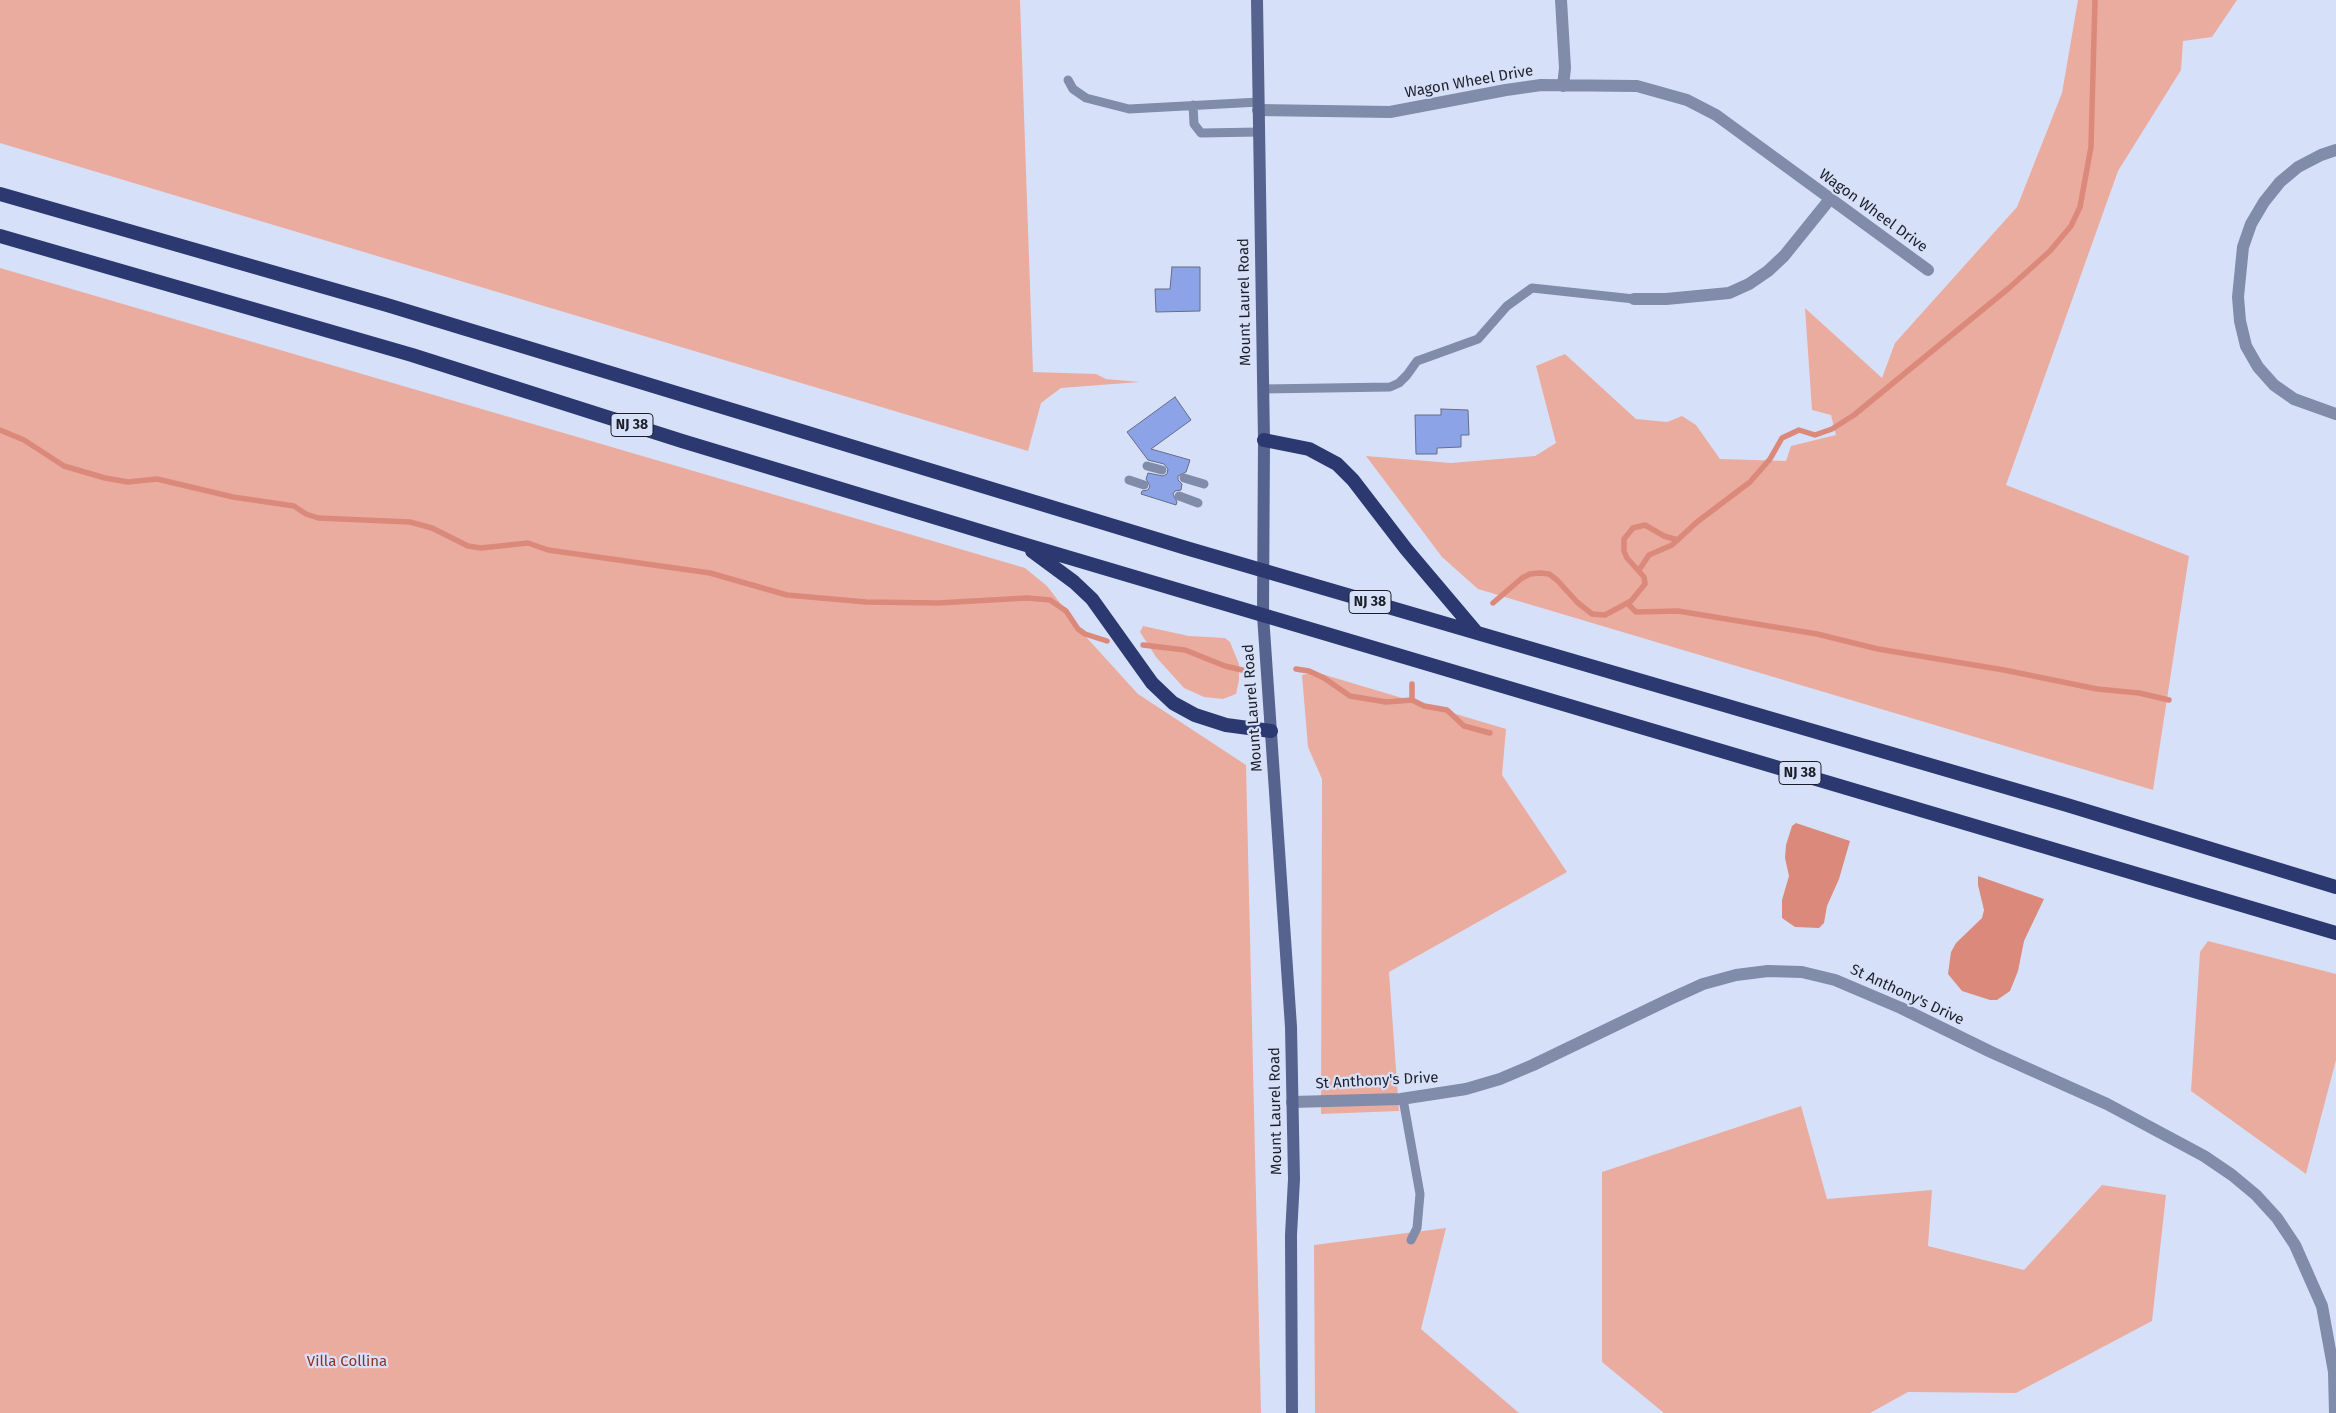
<!DOCTYPE html>
<style>
body{margin:0}
canvas{display:block;background:#d7e0f9}
</style>
<canvas width="2336" height="1413"></canvas>
<script>
const ctx = document.querySelector('canvas').getContext('2d');
ctx.lineJoin = 'round';
function fill(path, color) { ctx.fillStyle = color; ctx.fill(path, 'evenodd'); }
const poly = rows => new Path2D(rows.map(r => 'M' + r).join(''));
function trace(path, color, width, dash) { ctx.strokeStyle = color; ctx.lineWidth = width; ctx.lineCap = dash ? 'butt' : 'round'; ctx.setLineDash(dash || []); ctx.stroke(path); }
function write(font, color, halo, rows, align = 'center') {
  ctx.font = font + ' "Fira Sans",sans-serif'; ctx.lineWidth = 4.5; ctx.setLineDash([]); ctx.textBaseline = 'middle'; ctx.strokeStyle = halo; ctx.fillStyle = color; for (const [text, x, y, turn = 0] of rows) {
    ctx.save(); ctx.translate(x, y); ctx.rotate((+turn || 0) * Math.PI / 180); ctx.textAlign = isNaN(turn) ? turn : align; if (halo) ctx.strokeText(text, 0, 0); ctx.fillText(text, 0, 0); ctx.restore();
  }
}
fill(poly([
 [0,0,1020,0,1033,372,1096,374,1106,379,1140,382,1061,388,1041,403,1028,451,0,143],
 [2078,0,2237,0,2212,37,2183,41,2181,70,2118,171,2006,485,2189,556,2153,790,1478,589,1442,557,1366,456,1451,463,1535,456,1556,443,1536,366,1565,354,1636,419,1667,422,1682,416,1696,425,1720,459,1786,461,1791,446,1836,435,1831,415,1812,410,1805,308,1882,378,1895,343,2017,207,2062,93],
 [0,268,1025,568,1047,586,1087,638,1138,694,1246,765,1261,1413,0,1413],
 [1143,626,1189,636,1225,638,1230,642,1239,664,1239,680,1236,694,1223,699,1204,697,1184,688,1156,657,1140,632],
 [1315,672,1506,729,1502,775,1567,872,1389,972,1399,1111,1321,1114,1322,779,1308,747,1302,675],
 [2208,941,2336,974,2336,1060,2306,1174,2191,1091,2200,952],
 [1801,1106,1827,1199,1932,1190,1928,1246,2024,1270,2102,1185,2166,1195,2152,1321,2016,1393,1908,1392,1870,1413,1664,1413,1602,1362,1602,1172],
 [1446,1228,1421,1329,1519,1413,1315,1413,1314,1245]
]), '#ebaca0');
fill(poly([
 [1796,823,1850,841,1839,879,1827,906,1824,923,1819,928,1795,927,1782,918,1782,900,1789,876,1785,858,1786,845,1792,826],
 [1978,876,2044,899,2024,941,2018,971,2010,991,1997,1000,1990,1000,1962,991,1948,974,1951,952,1956,943,1982,918,1984,910,1978,885]
]), '#db897a');
trace(poly([
 [0,430,24,440,64,466,105,478,128,482,157,479,233,497,294,506,306,514,318,518,410,522,432,528,468,546,481,548,528,543,548,550,710,573,787,595,866,602,938,603,1027,598,1050,600,1066,611,1078,629,1085,634,1107,641],
 [1639,570,1649,555,1672,545,1697,522,1750,482,1770,459,1782,438,1799,430,1815,435,1832,429,1854,415,2009,288,2050,251,2071,226,2080,207,2091,147,2095,0],
 [1493,603,1522,578,1530,574,1540,573,1549,574,1557,580,1577,602,1592,614,1605,615,1631,601,1645,584,1644,577,1627,558,1624,551,1624,539,1633,528,1645,525,1664,536,1678,540],
 [1627,603,1636,612,1678,611,1817,634,1878,649,2004,670,2097,689,2139,693,2169,700],
 [1143,645,1185,650,1225,666,1242,670],
 [1296,669,1309,671,1324,678,1350,696,1386,702,1412,700,1424,706,1447,710,1464,726,1490,733],
 [1412,684,1412,700]
]), '#db897a', 5.5);
const building = poly([
 [1172,267,1200,267,1200,311,1156,312,1155,289,1170,289,1172,267],
 [1175,397,1191,420,1151,449,1190,460,1186,472,1178,476,1178,480,1182,484,1181,490,1175,491,1173,494,1177,502,1176,505,1141,494,1142,491,1148,490,1150,486,1146,479,1148,473,1163,476,1167,474,1168,469,1164,464,1148,460,1127,432,1175,397],
 [1441,409,1468,410,1469,435,1461,435,1461,447,1437,448,1437,454,1416,454,1415,415,1441,415,1441,409]
]);
fill(building, '#8ca3e8');
trace(building, '#666d83', 1);
trace(poly([
 [1068,80,1073,89,1086,98,1129,109,1259,102],
 [1193,105,1194,124,1201,133,1259,132],
 [1263,389,1390,387,1399,383,1407,375,1417,361,1478,339,1507,306,1532,288,1634,299],
 [1147,466,1162,470],
 [1184,478,1204,484],
 [1129,480,1144,485],
 [1179,496,1198,503],
 [1403,1099,1420,1194,1417,1228,1411,1240]
]), '#818caa', 9);
trace(poly([
 [1561,0,1565,68,1563,86],
 [1258,110,1390,112,1506,90,1541,85,1637,86,1687,100,1716,115,1928,270],
 [2336,150,2321,155,2298,167,2280,182,2264,202,2251,224,2243,247,2238,297,2240,321,2246,346,2258,367,2274,385,2294,399,2336,414],
 [1634,299,1666,299,1729,293,1749,284,1768,271,1784,256,1830,199],
 [1292,1102,1401,1099,1466,1089,1500,1079,1533,1065,1670,999,1703,984,1736,975,1768,971,1802,972,1835,980,1901,1008,1991,1052,2107,1104,2204,1156,2232,1175,2256,1195,2277,1218,2295,1245,2322,1306,2334,1372,2335,1413]
]), '#818caa', 12);
trace(poly([
 [1257,0,1264,440,1263,615,1291,1027,1294,1179,1291,1235,1292,1413]
]), '#55638e', 12);
trace(poly([
 [0,194,387,305,1186,548,2067,805,2336,887],
 [0,236,412,355,682,441,1023,544,2336,933],
 [1264,440,1309,449,1337,464,1353,480,1406,549,1477,633],
 [1032,551,1074,582,1092,599,1152,683,1173,703,1195,715,1226,725,1271,731]
]), '#2b3970', 14);
for (const [x, y, w] of [
 [632,425,42],
 [1370,602,42],
 [1800,773,42]
]) { const box = new Path2D(); box.roundRect(x - w / 2, y - 11.5, w, 23, 4); ctx.fillStyle = '#d7e0f9'; ctx.fill(box); trace(box, '#1c1f28', 1); }
write('bold 14px', '#1c1f28', null, [
 ["NJ 38",632,425],
 ["NJ 38",1370,602],
 ["NJ 38",1800,773]
]);
write('15px', '#1c1f28', '#d7e0f9', [
 ["Wagon Wheel Drive",1469,82,-10],
 ["Wagon Wheel Drive",1873,211,36],
 ["Mount Laurel Road",1245,302,-91],
 ["Mount Laurel Road",1253,708,-94],
 ["St Anthony's Drive",1907,995,25],
 ["St Anthony's Drive",1377,1081,-3],
 ["Mount Laurel Road",1276,1111,-91]
]);
write('15px', '#912f21', '#d7e0f9', [
 ["Villa Collina",347,1362]
]);
</script>
